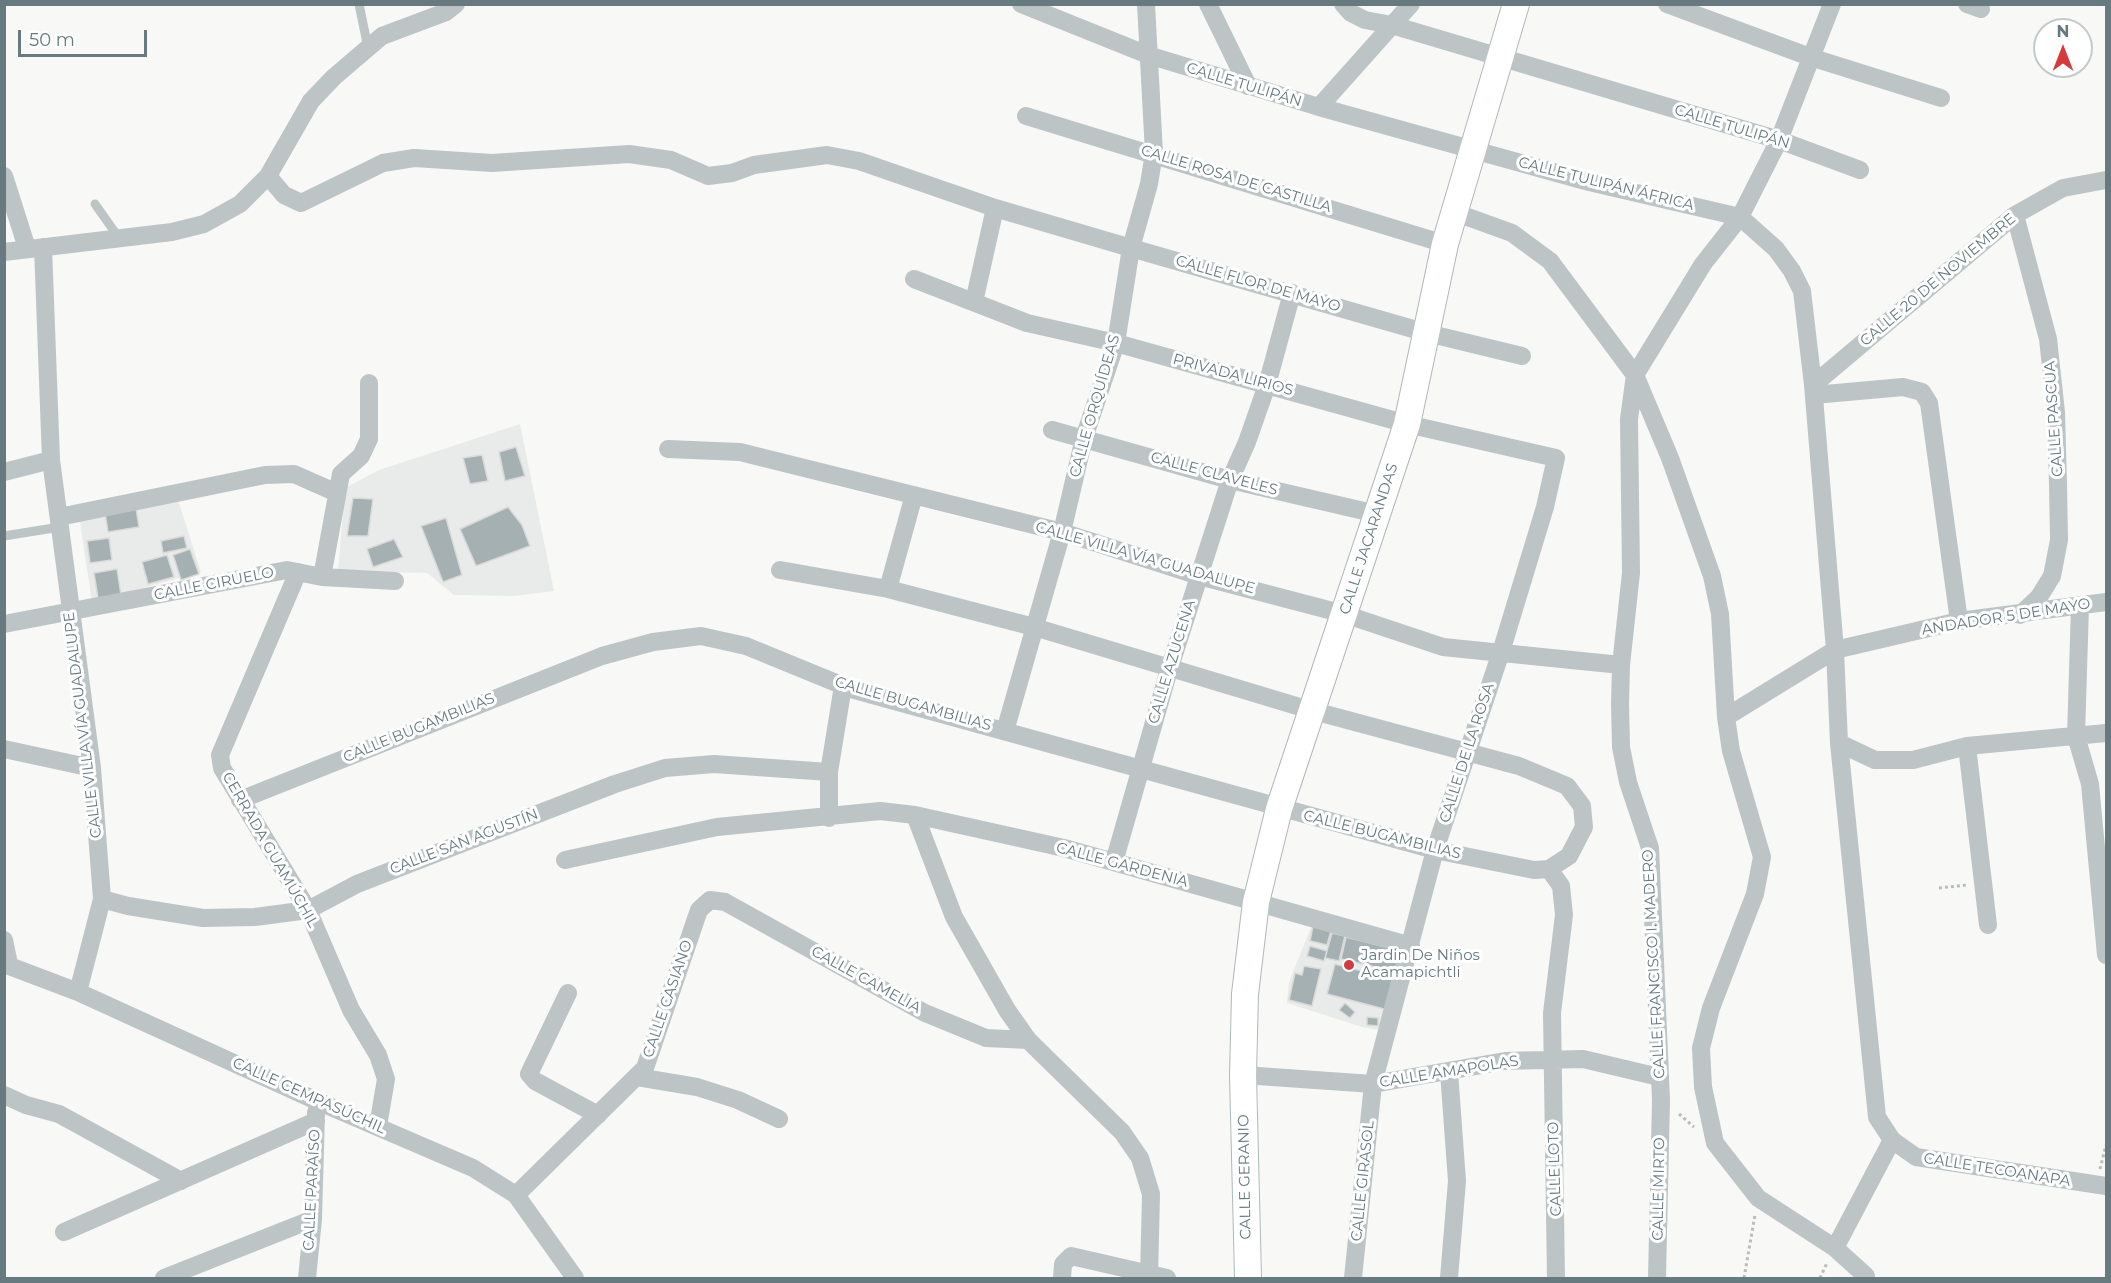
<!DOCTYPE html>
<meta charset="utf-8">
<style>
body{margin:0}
#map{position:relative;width:2111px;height:1283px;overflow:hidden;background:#f8f8f6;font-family:Montserrat,sans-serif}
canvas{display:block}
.frame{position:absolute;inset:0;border:6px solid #667a7f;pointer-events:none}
.north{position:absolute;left:2033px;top:18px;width:60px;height:60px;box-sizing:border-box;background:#fff;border:2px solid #c2cacc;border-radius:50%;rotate:0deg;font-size:16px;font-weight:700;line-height:24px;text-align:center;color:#667a7f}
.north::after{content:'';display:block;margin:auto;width:21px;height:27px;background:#d43b3e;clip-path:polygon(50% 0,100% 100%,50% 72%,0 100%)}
.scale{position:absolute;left:18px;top:30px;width:129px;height:27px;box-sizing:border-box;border:3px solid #667a7f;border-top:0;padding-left:8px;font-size:18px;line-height:21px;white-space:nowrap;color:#667a7f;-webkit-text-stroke:4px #fff;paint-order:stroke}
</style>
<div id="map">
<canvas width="2111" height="1283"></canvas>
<div class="frame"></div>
<div class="north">N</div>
<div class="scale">50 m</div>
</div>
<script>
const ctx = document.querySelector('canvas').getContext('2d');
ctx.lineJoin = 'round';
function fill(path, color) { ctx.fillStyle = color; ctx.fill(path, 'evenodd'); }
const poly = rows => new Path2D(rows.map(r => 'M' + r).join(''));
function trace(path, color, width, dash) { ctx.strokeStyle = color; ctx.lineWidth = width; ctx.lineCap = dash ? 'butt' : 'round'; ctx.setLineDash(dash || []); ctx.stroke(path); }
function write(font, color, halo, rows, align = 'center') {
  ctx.font = font + ' Montserrat,sans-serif'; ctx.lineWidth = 6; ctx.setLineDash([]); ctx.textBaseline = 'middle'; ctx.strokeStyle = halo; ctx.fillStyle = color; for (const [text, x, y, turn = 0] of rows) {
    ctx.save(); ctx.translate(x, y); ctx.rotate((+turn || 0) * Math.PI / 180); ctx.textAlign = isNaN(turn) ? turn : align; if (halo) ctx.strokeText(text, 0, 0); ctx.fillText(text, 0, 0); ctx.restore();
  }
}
fill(poly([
 [520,424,554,591,514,596,454,595,427,573,338,571,345,488,379,470],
 [177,497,201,572,92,602,79,516],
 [1312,925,1406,948,1385,1031,1362,1027,1287,1003,1289,982]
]), '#e9eaea');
const building = poly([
 [516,447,525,476,505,481,499,452,516,447],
 [482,455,488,481,470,484,463,458,482,455],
 [353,498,373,499,368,536,347,536,353,498],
 [508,507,522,525,530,546,476,566,460,529,508,507],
 [136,508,139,527,108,532,105,513,136,508],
 [446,518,462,575,443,582,421,526,446,518],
 [184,536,187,548,163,553,161,541,184,536],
 [109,538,112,560,90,563,87,541,109,538],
 [394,539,403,557,373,567,367,549,394,539],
 [190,549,199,574,181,580,173,555,190,549],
 [167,555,174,577,148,584,142,562,167,555],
 [117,569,121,595,98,598,94,573,117,569],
 [1313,926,1331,931,1327,945,1310,941,1313,926],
 [1332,933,1345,936,1339,961,1325,958,1332,933],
 [1346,937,1402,951,1397,972,1341,959,1346,937],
 [1310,946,1327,951,1324,961,1307,956,1310,946],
 [1335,964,1396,980,1388,1010,1327,994,1335,964],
 [1304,966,1321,969,1312,1006,1289,1000,1295,973,1302,975,1304,966],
 [1345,1003,1355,1012,1350,1018,1339,1010,1345,1003],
 [1367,1017,1378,1018,1378,1026,1367,1025,1367,1017]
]);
fill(building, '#a5b0b3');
trace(building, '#dadad9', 1.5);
const secondary = poly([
 [1248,1278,1243,1075,1245,994,1256,902,1279,809,1407,424,1445,244,1516,4]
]);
trace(secondary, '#b0b8ba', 28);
trace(poly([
 [1939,888,1967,885],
 [1679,1114,1694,1127],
 [2100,1169,2106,1145],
 [1744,1278,1755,1215],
 [1820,1278,1827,1263]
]), '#b8bdbe', 3, [3, 3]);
trace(poly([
 [359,4,368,48],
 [95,204,119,238],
 [4,536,60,527]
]), '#bdc4c5', 9);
trace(poly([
 [1021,4,1148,55,1319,107,1589,182,1740,217,1776,249,1792,271,1802,291,1813,385,1835,650,1839,743,1877,1117,1892,1140,1916,1157,2106,1186],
 [1208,4,1248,86],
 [1343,4,1351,13,1365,20,1392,25,1779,140,1860,170],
 [1667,4,1810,57,1941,98],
 [1967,4,1981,9],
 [1319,107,1411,4],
 [1026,116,1445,244],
 [4,176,27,248],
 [268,176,284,195,301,203,383,163,414,158,492,163,629,154,671,160,708,176,732,173,754,165,827,155,859,161,995,208,1131,248,1427,333,1522,356],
 [1454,212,1512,233,1550,261,1635,375,1670,458,1712,576,1720,614,1726,717,1731,751,1762,857,1755,894,1711,1008,1701,1048,1703,1087,1715,1143,1758,1198,1835,1248,1866,1276],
 [2015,215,2048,339,2056,412,2058,484,2059,540,2052,576,2039,597,2020,615],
 [43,247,51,460,92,768,102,899,78,992],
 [4,252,172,232,204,224,240,204,268,176,311,101,334,77,382,36,446,12,456,4],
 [914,279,1027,323,1116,343,1407,424,1556,458,1545,507,1501,652,1435,850,1373,1084,1353,1278],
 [974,302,995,208],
 [1813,385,2015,215,2063,188,2106,180],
 [1814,395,1903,387,1922,392,1929,403,1959,621],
 [1052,430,1230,480,1377,514],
 [668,449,740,452,1062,532,1199,576,1344,614,1443,647,1621,665],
 [4,472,51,460],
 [59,517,265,475,294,474,337,493],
 [298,572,220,755,222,768,308,910,351,1010,378,1055,386,1079,378,1126],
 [322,577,341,474,361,456,369,439,369,383],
 [888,589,914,495],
 [2080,606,2076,736,2090,784,2106,955],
 [4,624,287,570,322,577,395,581],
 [1726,717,1835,650,1959,621,2106,602],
 [1005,731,1062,532,1084,438,1116,343,1131,248,1149,184,1154,153,1146,4],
 [1839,743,1875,760,1913,760,1967,746,2106,733],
 [1967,746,1988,925],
 [4,749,92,768],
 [240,800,602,656,653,642,701,636,746,646,851,689,1435,850,1534,870,1549,869,1569,856,1584,827,1582,806,1567,786,1519,766,1310,710,1034,627,888,589,780,570],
 [915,815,954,917,1007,1010,1028,1040,1122,1132,1140,1158,1151,1194,1149,1278],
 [829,818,829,772,843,686],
 [565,860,717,827,880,811,915,815,1064,848,1411,946],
 [1114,862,1169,670,1230,480,1247,442,1267,385,1292,293],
 [1549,869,1561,886,1564,915,1552,1013,1556,1278],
 [102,899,128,906,203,918,255,917,308,910,357,884,615,784,665,768,714,764,829,772],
 [4,940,9,964],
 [4,964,78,992,317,1101,473,1168,516,1195,575,1278],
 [568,993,529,1074,535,1081,598,1115],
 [1449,1072,1457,1181,1449,1278],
 [1243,1075,1373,1084,1505,1061,1583,1059,1659,1077],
 [637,1077,697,1087,738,1100,779,1119],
 [4,1095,26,1105,59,1114,181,1181],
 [516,1195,645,1068,699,910,710,900,725,902,925,1013,986,1038,1028,1040],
 [64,1232,316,1121],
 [1835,1248,1892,1140],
 [164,1278,313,1219],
 [307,1278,313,1219,316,1112],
 [1062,1278,1063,1264,1071,1256,1167,1278],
 [1657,1278,1661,1100,1650,848,1628,782,1621,747,1620,704,1621,665,1631,573,1629,419,1635,375,1703,264,1740,217,1779,140,1832,4]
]), '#bdc4c5', 18);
trace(secondary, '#fff', 26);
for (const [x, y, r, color] of [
 [1349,965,6,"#d43b3e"]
]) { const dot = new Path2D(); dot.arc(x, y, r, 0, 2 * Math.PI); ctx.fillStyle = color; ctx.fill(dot); trace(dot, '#fff', 2); }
write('15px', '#667a7f', '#fff', [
 ["CALLE TULIPÁN",1244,85,17],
 ["CALLE TULIPÁN",1732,127,17],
 ["CALLE ROSA DE CASTILLA",1236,179,17],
 ["CALLE TULIPÁN ÁFRICA",1606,184,14],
 ["CALLE 20 DE NOVIEMBRE",1938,280,-40],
 ["CALLE FLOR DE MAYO",1258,284,16],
 ["PRIVADA LIRIOS",1233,375,15],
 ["CALLE ORQUÍDEAS",1095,406,-74],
 ["CALLE PASCUA",2054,419,-94],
 ["CALLE CLAVELES",1214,474,15],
 ["CALLE JACARANDAS",1369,539,-72],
 ["CALLE VILLA VÍA GUADALUPE",1145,558,16],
 ["CALLE CIRUELO",214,584,-11],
 ["ANDADOR 5 DE MAYO",2006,617,-9],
 ["CALLE AZUCENA",1172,662,-73],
 ["CALLE BUGAMBILIAS",913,704,16],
 ["CALLE VILLA VÍA GUADALUPE",83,725,-97],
 ["CALLE BUGAMBILIAS",419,728,-22],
 ["CALLE DE LA ROSA",1467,753,-72],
 ["CALLE BUGAMBILIAS",1382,835,14],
 ["CALLE SAN AGUSTÍN",464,842,-21],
 ["CERRADA GUAMÚCHIL",270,850,60],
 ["CALLE GARDENIA",1122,865,15],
 ["CALLE FRANCISCO I. MADERO",1654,964,-93],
 ["CALLE CAMELIA",866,980,29],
 ["CALLE CASIANO",668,999,-71],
 ["CALLE AMAPOLAS",1449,1072,-9],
 ["CALLE CEMPASÚCHIL",309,1096,24],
 ["CALLE LOTO",1555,1169,-92],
 ["CALLE TECOANAPA",1997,1170,9],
 ["CALLE GERANIO",1245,1177,-91],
 ["CALLE GIRASOL",1363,1181,-84],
 ["CALLE MIRTO",1659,1189,-89],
 ["CALLE PARAÍSO",312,1190,-87]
]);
write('15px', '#667a7f', '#fff', [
 ["Jardin De Niños",1361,956],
 ["Acamapichtli",1361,973]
], 'left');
</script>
